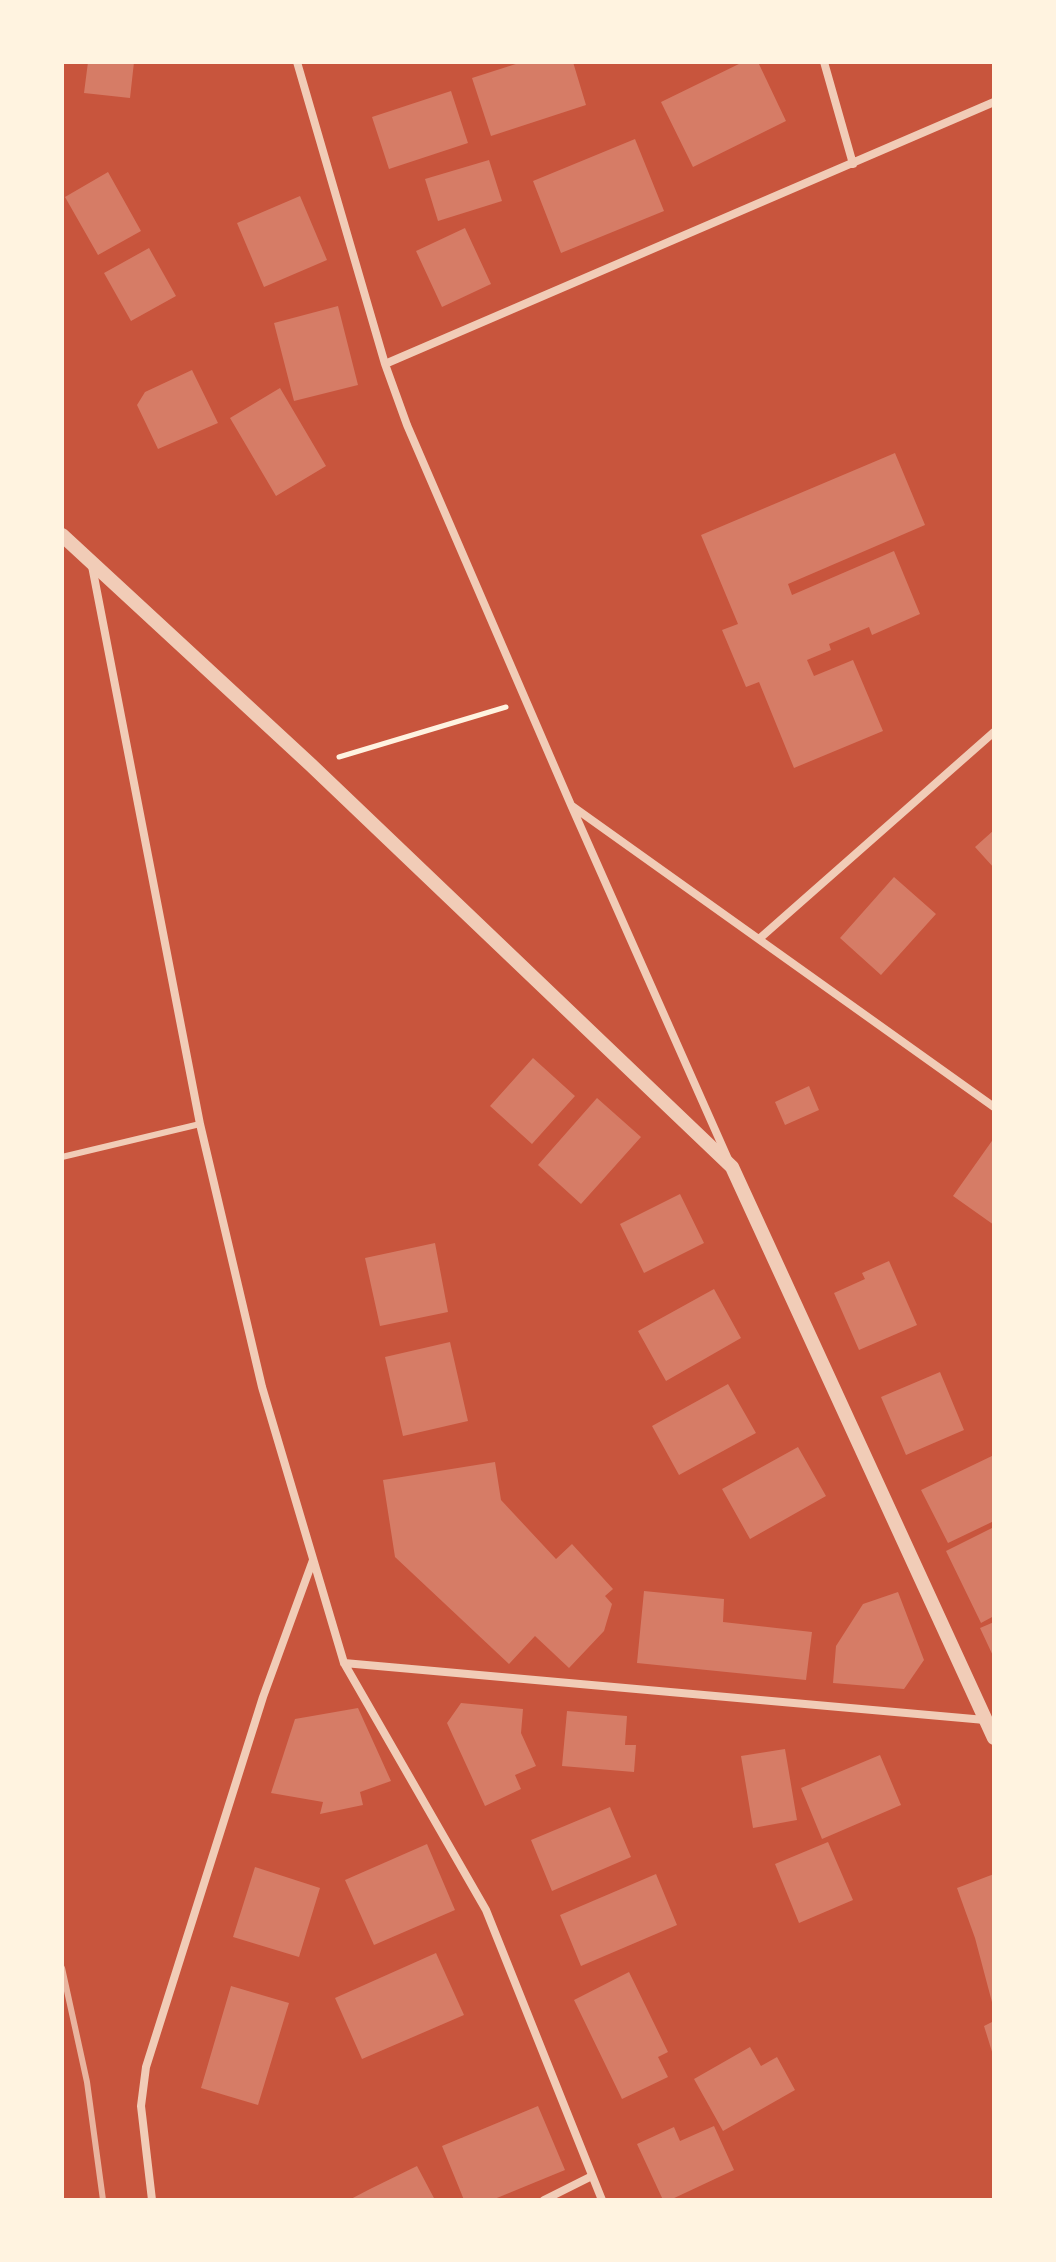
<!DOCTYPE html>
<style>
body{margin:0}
#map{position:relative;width:1056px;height:2262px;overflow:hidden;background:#c8553d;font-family:"Golos Text",sans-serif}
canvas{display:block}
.frame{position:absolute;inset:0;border:64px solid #fff3e0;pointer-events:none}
</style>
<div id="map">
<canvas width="1056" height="2262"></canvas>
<div class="frame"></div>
</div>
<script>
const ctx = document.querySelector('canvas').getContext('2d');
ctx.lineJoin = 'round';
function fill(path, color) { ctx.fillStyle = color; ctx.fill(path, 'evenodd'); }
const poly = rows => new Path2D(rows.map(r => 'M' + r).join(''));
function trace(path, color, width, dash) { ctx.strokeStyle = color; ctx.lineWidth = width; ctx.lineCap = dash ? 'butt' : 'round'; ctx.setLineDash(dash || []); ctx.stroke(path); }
fill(poly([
 [88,62,134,62,130,98,84,93],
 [522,62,573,62,586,105,491,136,472,78],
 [743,62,758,62,786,121,693,167,661,102],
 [451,91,468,143,389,169,372,117],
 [635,139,664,211,561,253,533,181],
 [489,160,502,201,438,221,425,179],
 [108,172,141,231,98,255,65,197],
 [300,196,327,260,264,287,237,223],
 [465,228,491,284,442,307,416,251],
 [149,248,176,296,131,321,104,273],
 [338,306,358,385,294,401,274,323],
 [192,370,218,423,158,449,137,405,145,392],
 [280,388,326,466,276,496,230,418],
 [895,453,925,525,788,584,792,595,894,551,920,614,872,635,869,627,829,644,831,650,807,660,814,676,853,660,883,731,794,768,759,682,746,687,722,630,738,624,701,535],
 [994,830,994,868,975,847],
 [894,877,936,914,881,975,840,938],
 [533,1058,575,1096,532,1144,490,1106],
 [809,1086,819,1110,785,1125,775,1102],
 [597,1098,641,1137,581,1204,538,1165],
 [994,1138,994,1225,953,1196],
 [680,1194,704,1243,644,1273,620,1224],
 [435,1243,448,1312,380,1326,365,1258],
 [889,1261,917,1325,859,1350,834,1293,865,1279,862,1273],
 [714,1289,741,1338,666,1381,638,1331],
 [450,1342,468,1421,403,1436,385,1357],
 [940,1372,964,1430,906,1455,881,1397],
 [728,1384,756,1433,679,1475,652,1426],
 [798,1447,826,1496,750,1539,722,1489],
 [994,1455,994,1509,992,1510,994,1521,948,1543,921,1490],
 [495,1462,501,1500,556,1559,572,1544,613,1589,605,1596,612,1604,604,1631,569,1668,535,1636,509,1664,395,1557,383,1480],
 [994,1527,994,1616,981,1623,946,1551],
 [644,1591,724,1599,723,1622,812,1632,806,1680,637,1663],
 [898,1592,924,1660,904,1689,833,1683,836,1646,863,1604],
 [994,1622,994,1658,980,1628],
 [461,1703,523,1709,521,1733,536,1766,515,1775,521,1789,485,1806,447,1723],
 [358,1708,391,1781,360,1792,363,1805,320,1814,323,1802,271,1793,295,1719],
 [567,1711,627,1716,625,1745,636,1745,634,1772,562,1766],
 [785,1749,797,1820,753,1828,741,1756],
 [880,1755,901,1805,822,1839,801,1788],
 [610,1807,631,1857,552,1891,531,1840],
 [828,1842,853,1900,799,1923,775,1864],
 [427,1844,455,1910,374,1945,345,1880],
 [255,1867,320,1888,299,1957,233,1937],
 [656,1874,677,1925,581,1966,560,1915],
 [994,1874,994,2006,993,2006,975,1938,957,1888],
 [436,1953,464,2015,362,2059,335,1998],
 [629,1972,668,2052,658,2057,668,2077,622,2099,574,2000],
 [231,1986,289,2003,258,2105,201,2088],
 [994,2021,994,2055,993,2055,984,2026],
 [750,2047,761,2066,777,2057,795,2090,723,2131,694,2079],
 [538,2106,565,2170,492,2200,464,2200,442,2146],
 [714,2126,734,2170,670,2200,663,2200,637,2144,674,2127,680,2141],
 [417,2166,435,2200,349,2200,370,2189]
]), '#d67c66');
trace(poly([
 [339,757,506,707]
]), '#fff3e0', 5);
trace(poly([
 [62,1157,200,1124]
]), '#f1ccb7', 6);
trace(poly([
 [297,62,385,364,407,425,571,805,728,1159],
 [824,62,853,164],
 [385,364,994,102],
 [92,566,200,1124,262,1387,344,1663,486,1910,602,2200],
 [572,806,994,1107],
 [759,939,994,732],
 [344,1663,985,1720],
 [152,2200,141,2106,146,2067,263,1697,313,1560],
 [544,2200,592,2176]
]), '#f1ccb7', 8);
trace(poly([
 [62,535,311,765,732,1167,994,1738]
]), '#f1ccb7', 14);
trace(poly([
 [62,1968,87,2082,103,2200]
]), '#e9b49f', 6);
</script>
